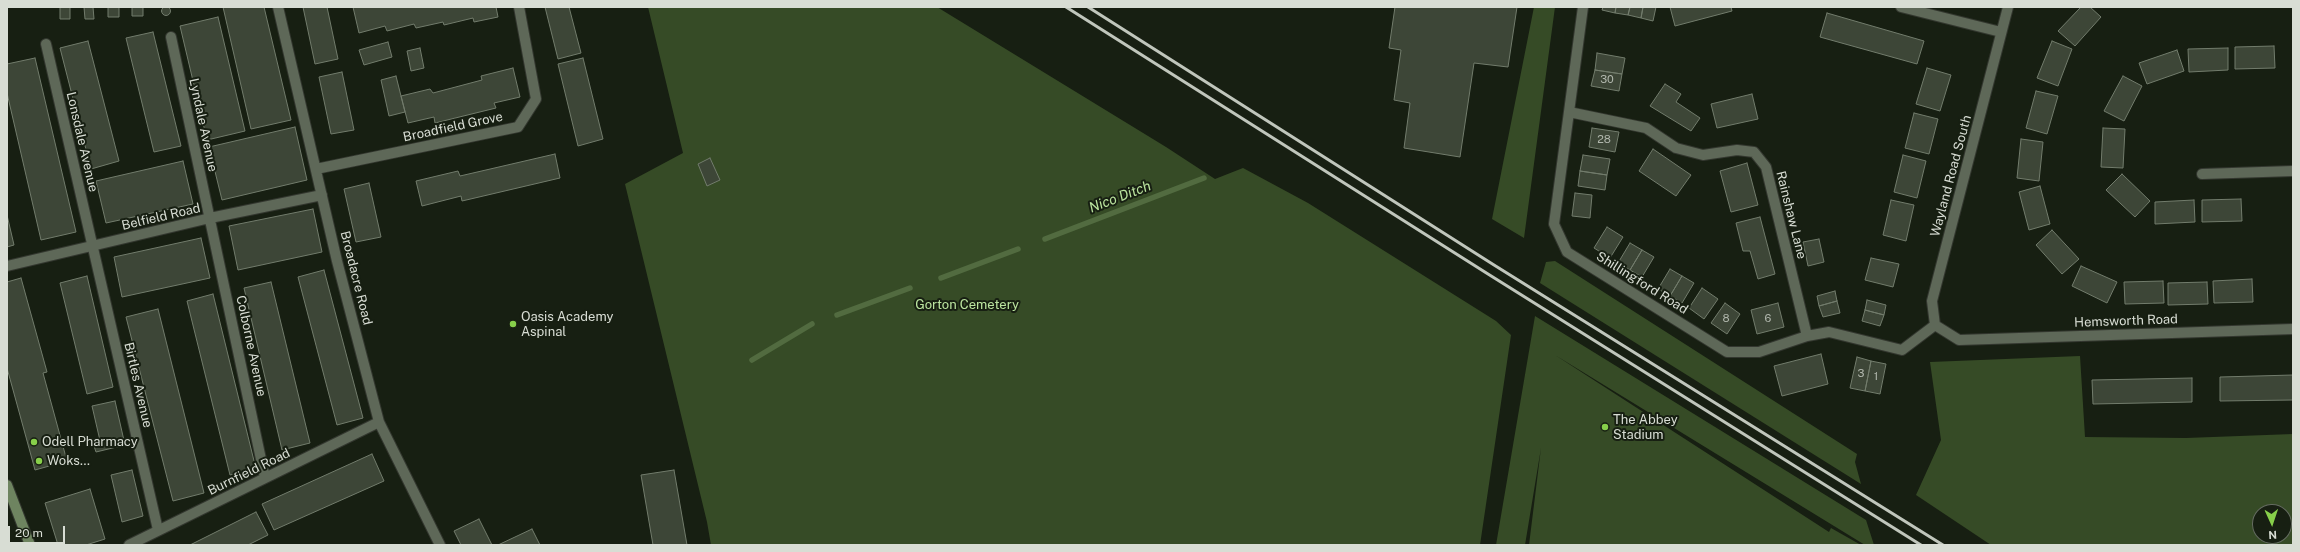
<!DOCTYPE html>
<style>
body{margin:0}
#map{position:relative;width:2300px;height:552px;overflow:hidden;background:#171f12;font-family:"Public Sans",sans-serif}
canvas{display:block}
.frame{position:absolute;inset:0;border:8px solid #d8ddd4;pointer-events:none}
.north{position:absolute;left:2252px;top:504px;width:40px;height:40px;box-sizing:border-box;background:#171f12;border:1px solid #646b60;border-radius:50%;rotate:177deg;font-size:11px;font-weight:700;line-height:16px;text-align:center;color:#d8ddd4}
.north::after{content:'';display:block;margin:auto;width:14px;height:18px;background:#87cf4a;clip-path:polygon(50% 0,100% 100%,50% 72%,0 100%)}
.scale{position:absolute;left:8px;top:526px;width:57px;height:18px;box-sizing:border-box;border:2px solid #d8ddd4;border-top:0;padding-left:5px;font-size:12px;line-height:14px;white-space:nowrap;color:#d8ddd4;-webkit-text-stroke:3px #171f12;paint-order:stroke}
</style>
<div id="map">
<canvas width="2300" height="552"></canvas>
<div class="frame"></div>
<div class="north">N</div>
<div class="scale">20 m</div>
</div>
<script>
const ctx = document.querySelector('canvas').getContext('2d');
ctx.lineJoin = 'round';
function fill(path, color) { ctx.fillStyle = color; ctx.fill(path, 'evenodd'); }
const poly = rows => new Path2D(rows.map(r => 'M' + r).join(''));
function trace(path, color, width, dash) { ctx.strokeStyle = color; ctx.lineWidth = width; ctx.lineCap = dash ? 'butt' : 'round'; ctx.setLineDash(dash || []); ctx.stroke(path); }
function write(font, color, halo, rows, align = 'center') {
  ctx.font = font + ' "Public Sans",sans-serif'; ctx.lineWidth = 4; ctx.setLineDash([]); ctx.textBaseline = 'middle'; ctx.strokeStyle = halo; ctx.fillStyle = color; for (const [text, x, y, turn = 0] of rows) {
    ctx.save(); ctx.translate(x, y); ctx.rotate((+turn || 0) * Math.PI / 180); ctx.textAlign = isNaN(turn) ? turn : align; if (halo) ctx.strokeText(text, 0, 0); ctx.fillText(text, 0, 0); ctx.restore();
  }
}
fill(poly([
 [648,7,937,7,1166,147,1215,179,1243,168,1308,203,1496,321,1511,335,1480,545,711,545,707,522,625,184,683,153],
 [1534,7,1555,7,1524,238,1492,219],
 [1555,261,1857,454,1855,462,1861,484,1540,283,1546,262],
 [1535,316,1866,520,1874,545,1865,545,1555,355,1829,532,1831,528,1861,545,1529,545,1541,448,1525,545,1496,545],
 [2080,356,2085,437,2186,438,2293,434,2293,545,1991,545,1916,495,1941,440,1930,362],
 [2260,512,2284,512,2284,536,2260,536]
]), '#364b26');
trace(poly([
 [1045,239,1204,178],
 [941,278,1018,249],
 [837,315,910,288],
 [752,360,812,324]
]), '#526b40', 5.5);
const building = poly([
 '161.5 11a4.5 4.5 0 1 1 9 0a4.5 4.5 0 1 1-9 0Z',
 [60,7,70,7,70,19,60,19,60,7],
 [84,7,93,7,94,19,85,19,84,7],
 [108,7,119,7,119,17,108,17,108,7],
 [132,7,143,7,143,16,132,16,132,7],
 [223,7,264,7,291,120,251,129,223,7],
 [303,7,327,7,338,59,315,64,303,7],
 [353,7,496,7,498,17,474,22,473,18,444,25,443,22,416,28,414,24,387,31,385,26,359,33,353,7],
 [545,7,569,7,581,53,558,59,545,7],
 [1395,7,1517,7,1508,67,1474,63,1460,157,1404,148,1410,103,1394,100,1401,50,1389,48,1395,7],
 [1603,7,1616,7,1615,13,1602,10,1603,7],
 [1616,7,1630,7,1628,15,1615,13,1616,7],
 [1630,7,1643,7,1641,18,1628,15,1630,7],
 [1643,7,1656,7,1653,21,1641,18,1643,7],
 [1670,7,1731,7,1732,11,1675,26,1670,7],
 [2081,7,2090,7,2101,17,2075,46,2058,31,2081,7],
 [1827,13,1924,41,1917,64,1820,37,1827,13],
 [218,17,245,131,207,140,180,26,218,17],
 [153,32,181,146,154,152,126,38,153,32],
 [88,41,119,161,91,169,60,48,88,41],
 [2052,41,2072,49,2058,86,2037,78,2052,41],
 [388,42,392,57,364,65,359,50,388,42],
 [2274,46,2275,68,2235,69,2235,47,2274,46],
 [420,48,424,68,411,71,407,51,420,48],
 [2228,48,2228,70,2189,72,2188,49,2228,48],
 [2177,50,2184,71,2147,84,2139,63,2177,50],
 [1597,53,1625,58,1622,74,1595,70,1597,53],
 [35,58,76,232,41,240,7,93,7,64,35,58],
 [583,58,603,139,578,146,558,64,583,58],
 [513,68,520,97,494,103,496,108,435,123,434,117,408,123,401,96,430,89,433,93,482,80,481,76,513,68],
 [1927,68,1951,75,1940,111,1916,104,1927,68],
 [1595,70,1622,74,1619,91,1591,86,1595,70],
 [342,72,354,130,331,134,319,77,342,72],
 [396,76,405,112,389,116,381,80,396,76],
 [2123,76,2142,86,2124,121,2104,111,2123,76],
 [1665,84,1681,94,1676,102,1700,118,1691,131,1650,106,1665,84],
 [2036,91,2058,96,2047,134,2026,128,2036,91],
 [1752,94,1758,119,1717,128,1711,104,1752,94],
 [1914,113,1938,119,1929,154,1905,148,1914,113],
 [295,127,307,180,222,200,209,147,295,127],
 [1592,128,1619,132,1615,152,1589,147,1592,128],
 [2103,128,2125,129,2123,168,2101,167,2103,128],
 [2021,139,2043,142,2039,181,2017,178,2021,139],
 [1653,149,1691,175,1676,196,1639,171,1653,149],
 [555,154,560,178,462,201,461,196,422,206,416,181,458,171,460,176,555,154],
 [1583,155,1610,159,1607,175,1580,171,1583,155],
 [1903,155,1926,161,1917,198,1894,192,1903,155],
 [710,158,720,180,707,186,698,164,710,158],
 [183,161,193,204,106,223,96,181,183,161],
 [1747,163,1758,205,1731,212,1720,171,1747,163],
 [1580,171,1607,175,1605,190,1578,186,1580,171],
 [2122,174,2150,201,2135,217,2106,190,2122,174],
 [369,183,381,237,356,242,344,189,369,183],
 [2040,186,2050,224,2029,230,2019,192,2040,186],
 [1575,193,1592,195,1590,218,1572,216,1575,193],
 [2241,199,2242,221,2202,222,2202,200,2241,199],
 [1891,200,1914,205,1906,241,1883,235,1891,200],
 [2194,200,2195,222,2155,224,2155,202,2194,200],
 [313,209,322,252,238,270,229,226,313,209],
 [7,215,14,245,7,247,7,215],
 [1760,217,1775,274,1758,279,1750,251,1743,251,1736,223,1760,217],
 [1607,227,1623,237,1610,258,1594,248,1607,227],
 [2052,230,2079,259,2062,274,2036,245,2052,230],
 [201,238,210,278,122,297,114,257,201,238],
 [1819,239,1824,262,1808,266,1803,242,1819,239],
 [1630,243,1642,250,1630,270,1618,263,1630,243],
 [1642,250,1654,257,1642,277,1630,270,1642,250],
 [1871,258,1899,264,1893,287,1865,280,1871,258],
 [2081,266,2117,282,2107,303,2072,286,2081,266],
 [1670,269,1682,276,1670,296,1658,289,1670,269],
 [324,270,363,418,337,425,298,277,324,270],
 [87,276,113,387,87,394,60,283,87,276],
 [1682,276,1694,283,1682,303,1670,296,1682,276],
 [21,278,47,372,43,373,67,461,35,470,7,368,7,282,21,278],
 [2252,279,2253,302,2214,303,2213,281,2252,279],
 [2163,281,2164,303,2125,304,2124,282,2163,281],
 [271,282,310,443,282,450,244,288,271,282],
 [2207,282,2208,304,2168,305,2168,283,2207,282],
 [1702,288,1718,299,1704,319,1689,308,1702,288],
 [1835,291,1837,301,1819,306,1817,296,1835,291],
 [213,294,256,469,230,475,187,301,213,294],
 [1867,300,1886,305,1884,315,1865,310,1867,300],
 [1837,301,1840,313,1823,317,1819,306,1837,301],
 [1725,303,1740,314,1727,334,1711,323,1725,303],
 [1778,303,1784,327,1757,334,1751,310,1778,303],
 [158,309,204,493,173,501,126,317,158,309],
 [1865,310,1884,315,1880,326,1862,321,1865,310],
 [1821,354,1828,384,1782,396,1774,366,1821,354],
 [1857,357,1871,361,1865,391,1850,388,1857,357],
 [1871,361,1886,364,1880,394,1865,391,1871,361],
 [2293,375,2293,400,2220,401,2220,377,2293,375],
 [2192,378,2192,402,2093,404,2092,380,2192,378],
 [115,401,125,445,96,452,94,446,101,445,92,406,115,401],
 [372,454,384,481,274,530,262,504,372,454],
 [132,470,143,516,122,522,111,475,132,470],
 [674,470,687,545,653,545,641,475,674,470],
 [90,489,105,539,86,545,58,545,45,503,90,489],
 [256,512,268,535,248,545,190,545,256,512],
 [479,519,492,545,461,545,454,531,479,519],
 [532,529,540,545,498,545,532,529]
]);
fill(building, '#3d4637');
trace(building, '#727c6c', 1);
const street = poly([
 [278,7,337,261,379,422,440,545],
 [1583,7,1554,224,1567,252,1727,352,1759,352,1807,336,1829,332,1902,350,1935,325],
 [1901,7,2001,32],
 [2008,7,1932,301,1935,325,1959,340,2293,329],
 [171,37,265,478],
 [46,44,158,530],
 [1569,112,1646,128,1676,148,1703,155,1737,150,1754,152,1766,167,1807,336],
 [316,169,518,127,536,99,519,7],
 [2202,174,2293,171],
 [7,266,210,218,322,195],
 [129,545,379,422]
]);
const secondary = poly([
 [7,485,30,545]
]);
trace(street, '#33372f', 12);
trace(secondary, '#33372f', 12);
trace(street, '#5e6858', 10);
trace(secondary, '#6e8460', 10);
trace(poly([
 [1066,7,1488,274,1921,545],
 [1088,7,1494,265,1943,545]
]), '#c0c6bc', 3);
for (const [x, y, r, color] of [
 [513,324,4,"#87cf4a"],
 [1605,427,4,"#87cf4a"],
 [34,442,4,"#87cf4a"],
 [39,461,4,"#87cf4a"]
]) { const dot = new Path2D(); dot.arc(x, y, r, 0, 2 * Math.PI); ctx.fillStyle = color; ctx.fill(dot); trace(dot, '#171f12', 1.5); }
write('11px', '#b1b7ad', null, [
 ["30",1607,80],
 ["28",1604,140],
 ["8",1726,319],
 ["6",1768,319],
 ["3",1861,374],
 ["1",1876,377]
]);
write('13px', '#d8ddd4', '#171f12', [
 ["Lyndale Avenue",203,125,78],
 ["Broadfield Grove",453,127,-12],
 ["Lonsdale Avenue",82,142,77],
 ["Wayland Road South",1951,176,-75],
 ["Rainshaw Lane",1791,215,76],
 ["Belfield Road",161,217,-13],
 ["Broadacre Road",356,278,76],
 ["Shillingford Road",1642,283,32],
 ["Hemsworth Road",2126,321,-2],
 ["Colborne Avenue",251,346,78],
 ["Birtles Avenue",138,385,77],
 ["Burnfield Road",249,472,-26]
]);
write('13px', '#bbe49f', '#171f12', [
 ["Gorton Cemetery",967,305]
]);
write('13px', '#d8ddd4', '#171f12', [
 ["Oasis Academy",521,317],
 ["Aspinal",521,332],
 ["The Abbey",1613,420],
 ["Stadium",1613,435],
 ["Odell Pharmacy",42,442],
 ["Woks...",47,461]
], 'left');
write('italic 14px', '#bae39e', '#171f12', [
 ["Nico Ditch",1120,197,-21]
]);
</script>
